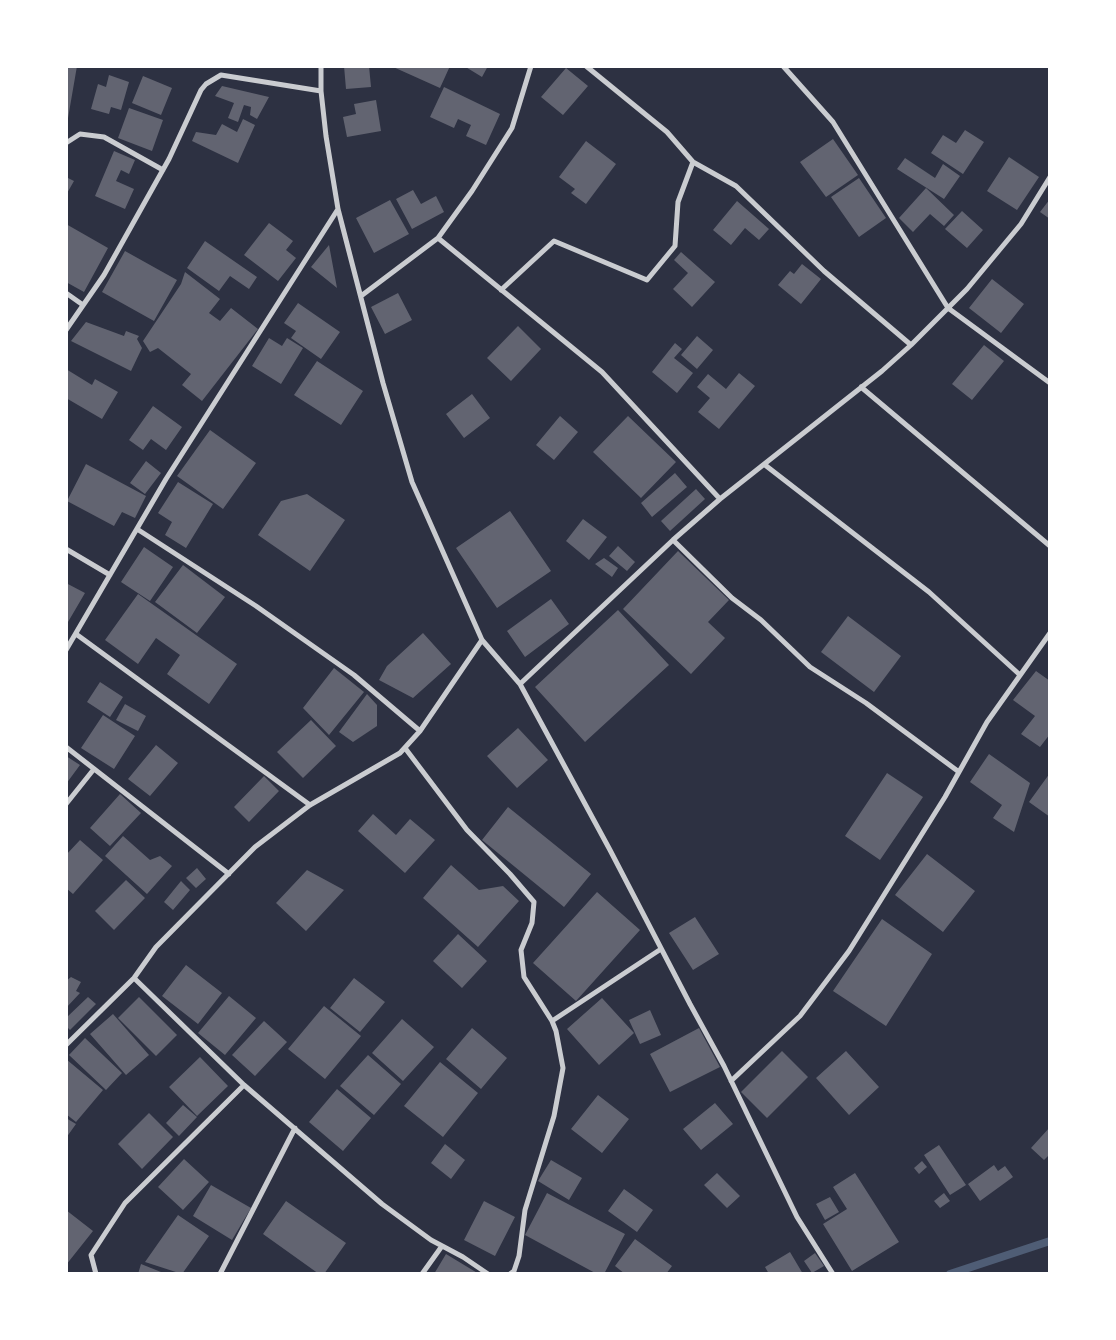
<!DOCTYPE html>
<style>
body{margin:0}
#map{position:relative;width:1116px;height:1340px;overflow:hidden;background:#2d3142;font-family:Overpass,sans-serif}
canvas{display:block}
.frame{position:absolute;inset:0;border:68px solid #fff;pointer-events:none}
</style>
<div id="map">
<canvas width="1116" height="1340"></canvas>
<div class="frame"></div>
</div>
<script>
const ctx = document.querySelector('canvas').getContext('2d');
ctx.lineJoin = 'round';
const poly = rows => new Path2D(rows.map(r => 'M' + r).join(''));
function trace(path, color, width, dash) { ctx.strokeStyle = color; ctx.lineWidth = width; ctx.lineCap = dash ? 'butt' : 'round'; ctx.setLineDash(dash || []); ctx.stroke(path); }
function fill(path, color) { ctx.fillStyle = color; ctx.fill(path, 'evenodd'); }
trace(poly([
 [950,1274,1050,1241]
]), '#4f5d75', 8);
fill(poly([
 [66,66,77,66,67,124,66,124],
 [344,66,369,66,371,87,346,89],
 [391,66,450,66,440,88],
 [464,66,488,66,482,77],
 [566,68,588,86,563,115,541,97],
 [109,75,129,82,121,110,111,107,109,114,91,109,98,84,106,87],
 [143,76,172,88,161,115,132,103],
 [222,86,269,97,257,119,250,115,251,107,244,105,238,122,228,118,234,103,215,96],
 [444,87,500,114,486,145,466,136,471,125,458,119,454,128,430,117],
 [376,100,381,131,347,137,343,117,356,114,354,104],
 [129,108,163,120,152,151,118,138],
 [243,119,255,125,238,163,192,141,196,132,216,135,222,124,237,132],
 [965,130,984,142,963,174,931,153,943,135,956,143],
 [833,139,858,175,826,197,800,162],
 [586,141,616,164,586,204,571,193,575,189,559,177],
 [114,151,135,160,129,174,121,170,116,181,134,189,125,209,95,196],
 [1009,157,1039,177,1017,210,987,191],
 [905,158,935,178,943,164,960,176,944,199,897,169],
 [66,177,74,181,66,195],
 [859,178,886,218,859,237,831,197],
 [926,188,954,215,944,226,930,214,913,232,899,218],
 [413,190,421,204,436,196,444,212,412,229,396,199],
 [1050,199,1050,219,1040,212],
 [390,200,409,234,374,253,356,218],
 [737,201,769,229,759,240,745,228,731,245,713,230],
 [962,211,983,230,967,248,945,229],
 [269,223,293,241,286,250,296,258,278,281,244,255],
 [66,224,108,248,84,292,66,282],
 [205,241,257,277,249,289,230,276,219,291,187,268],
 [329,245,337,288,311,267],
 [125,251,177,280,154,321,102,292],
 [681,252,715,282,692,307,673,289,688,273,674,260],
 [802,264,821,279,801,304,778,285,790,271,794,274],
 [185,272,220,299,209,313,220,321,231,308,258,329,202,401,182,385,191,374,158,348,150,352,143,341,181,284],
 [992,279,1024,304,1001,333,969,308],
 [398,293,412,320,385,334,371,307],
 [298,303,340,332,321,359,291,338,296,331,284,323],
 [86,322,124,336,126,331,139,336,137,339,142,348,131,371,71,341],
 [518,326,541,349,511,381,487,358],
 [697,336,713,350,697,369,681,355],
 [269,338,282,346,287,338,303,348,281,384,252,366],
 [675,343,682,349,674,358,693,373,677,393,652,372],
 [984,345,1004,361,972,400,952,384],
 [317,361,363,391,341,425,294,395],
 [66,369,92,385,95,379,118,392,102,419,66,398],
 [739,373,755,386,719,429,698,412,710,398,697,387,708,374,726,389],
 [472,394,490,418,464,438,446,414],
 [153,406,182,427,166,450,151,439,143,450,129,440],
 [560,416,578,432,554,460,536,445],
 [628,416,676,462,641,498,593,452],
 [210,430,256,463,223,509,177,476],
 [146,461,161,473,145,494,130,483],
 [86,464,146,496,135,518,122,512,114,526,67,501],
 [675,473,687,487,652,517,641,503],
 [178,482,213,504,186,548,165,535,172,522,158,513],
 [696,489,705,499,670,531,661,521],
 [307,494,345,520,310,571,258,535,281,501],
 [510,511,551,571,497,608,456,548],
 [583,519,607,537,589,560,566,541],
 [618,546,635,562,627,571,609,556],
 [144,547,173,567,150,601,121,582],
 [678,551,729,600,708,622,725,638,691,674,623,609],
 [604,558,618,568,612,577,595,564],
 [183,565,225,597,197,633,155,602],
 [66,583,85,593,68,622,66,621],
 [138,594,237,664,209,704,167,674,180,655,156,638,138,664,105,640],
 [551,599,569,624,525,657,507,631],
 [618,610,669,665,585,742,535,687],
 [848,616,901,656,874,692,821,652],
 [423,633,451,664,413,698,379,680,387,666],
 [334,668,364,692,329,735,303,708],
 [1036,671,1050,681,1050,734,1040,747,1021,734,1035,716,1013,700],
 [100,682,123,697,110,717,87,702],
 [367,694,377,705,377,726,353,742,339,732],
 [125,704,146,716,138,731,116,720],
 [103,715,135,736,114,769,81,748],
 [311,720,336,746,303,778,277,752],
 [518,728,548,760,517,788,487,756],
 [156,745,178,763,150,796,128,779],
 [989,754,1030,783,1014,832,993,818,1002,805,970,782],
 [66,756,80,765,66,784],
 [887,773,923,797,880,860,845,836],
 [1050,773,1050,817,1029,802],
 [264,776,279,791,249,822,234,807],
 [120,794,141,813,110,846,90,828],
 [508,807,591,874,564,907,482,840],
 [373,814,396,835,410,819,435,840,405,873,358,831],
 [123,836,150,860,160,856,172,866,147,894,105,856],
 [80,840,103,860,73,894,66,888,66,855],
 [927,854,975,891,943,932,895,895],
 [451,865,479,890,503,886,519,901,478,947,423,898],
 [197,868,206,879,196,888,186,878],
 [307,870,344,890,306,931,276,903],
 [126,880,145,898,114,930,95,911],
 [181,881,190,890,173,910,164,902],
 [597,892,640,930,576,1001,533,963],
 [695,917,719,954,693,970,669,933],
 [882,919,932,954,886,1026,833,991],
 [458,934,487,961,462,988,433,961],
 [186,965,222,993,198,1024,162,996],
 [71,977,81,982,76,991,80,993,66,1008,66,981],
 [354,978,385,1002,360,1032,330,1008],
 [229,996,256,1018,225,1055,198,1033],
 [88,997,96,1004,70,1030,66,1026,66,1018],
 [139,997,177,1035,156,1056,118,1018],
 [602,998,634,1033,599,1065,567,1029],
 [324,1006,361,1036,325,1079,288,1049],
 [650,1010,661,1035,640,1044,629,1020],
 [113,1014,149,1055,126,1075,90,1034],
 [402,1019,434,1047,403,1081,372,1053],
 [264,1021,287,1042,255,1076,232,1055],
 [472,1028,507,1058,481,1089,446,1059],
 [699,1028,720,1067,670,1092,650,1054],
 [85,1038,122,1073,106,1090,69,1055],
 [782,1051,808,1077,767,1118,741,1092],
 [846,1051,879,1087,849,1115,816,1078],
 [368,1055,401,1084,374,1115,340,1086],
 [200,1057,228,1086,197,1116,169,1087],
 [66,1059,103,1090,76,1122,66,1114],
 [440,1062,478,1093,443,1137,404,1106],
 [337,1089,371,1118,343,1151,309,1122],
 [598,1095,629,1119,602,1153,571,1129],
 [715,1103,733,1124,701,1150,683,1129],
 [183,1105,197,1117,179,1136,166,1123],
 [149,1113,173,1137,142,1169,118,1144],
 [66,1118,76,1124,66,1138],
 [1050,1127,1050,1154,1044,1160,1031,1148],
 [445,1144,465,1160,451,1179,431,1163],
 [939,1145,966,1185,950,1195,924,1155],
 [184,1159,209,1182,183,1210,158,1187],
 [551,1160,582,1178,569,1200,538,1181],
 [922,1161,927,1167,919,1174,914,1168],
 [994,1165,998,1171,1005,1166,1013,1177,980,1201,968,1184],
 [717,1173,740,1196,727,1208,704,1185],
 [855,1173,899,1242,852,1271,823,1224,847,1209,833,1187],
 [211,1185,251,1208,232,1240,193,1216],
 [624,1189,653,1210,637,1232,608,1211],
 [547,1193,625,1234,604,1274,597,1274,525,1235],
 [944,1193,950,1201,940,1208,934,1201],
 [830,1197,839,1212,825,1220,816,1204],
 [286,1201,346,1243,324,1274,319,1274,263,1234],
 [484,1201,515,1217,495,1256,464,1240],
 [66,1210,93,1231,66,1265],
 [178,1215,209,1236,182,1274,145,1262],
 [635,1239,672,1266,666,1274,625,1274,615,1266],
 [790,1252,803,1274,769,1274,765,1267],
 [815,1253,824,1266,812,1273,804,1261],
 [446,1254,479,1274,434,1274],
 [141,1264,166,1274,138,1274]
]), '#626471');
trace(poly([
 [321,66,321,91,326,136,338,209,383,383,412,482,482,640,520,684,610,850,690,1004,724,1066,797,1217,833,1274],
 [586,66,667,132,693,162,736,186,824,271,911,345],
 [783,66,833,122,948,308,1050,383],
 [66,143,80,134,104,137,163,170],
 [438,238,602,372,720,499],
 [501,290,554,241,647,280,675,246,678,202,693,162],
 [66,293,83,305],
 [361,296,438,238,472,191,512,128,531,66],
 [66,330,104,275,169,159,201,90,206,84,221,75,321,91],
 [861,387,1050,546],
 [765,465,929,592,1020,675],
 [137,529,256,606,354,675,420,731],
 [673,540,732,598,761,620,810,667,866,703,959,772],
 [66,549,110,575],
 [76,634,310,805],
 [66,650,166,479,338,209],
 [520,684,673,540,720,499,882,371,911,345,967,289,1021,224,1050,177],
 [66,747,229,874],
 [405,748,467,830,510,874,534,902,532,923,521,950,524,977,552,1021,556,1031,563,1068,554,1116,525,1210,519,1256,514,1271,510,1274],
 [66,804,94,769],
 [134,978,244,1085,382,1204,431,1240,463,1257,488,1274],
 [552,1021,661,949],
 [66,1045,134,978,156,947,255,847,310,805,400,753,420,731,482,640],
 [731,1081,800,1016,849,951,945,797,987,722,1050,633],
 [96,1274,91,1255,125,1203,244,1085],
 [220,1274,295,1128],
 [422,1274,442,1246]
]), '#caccd0', 5);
</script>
